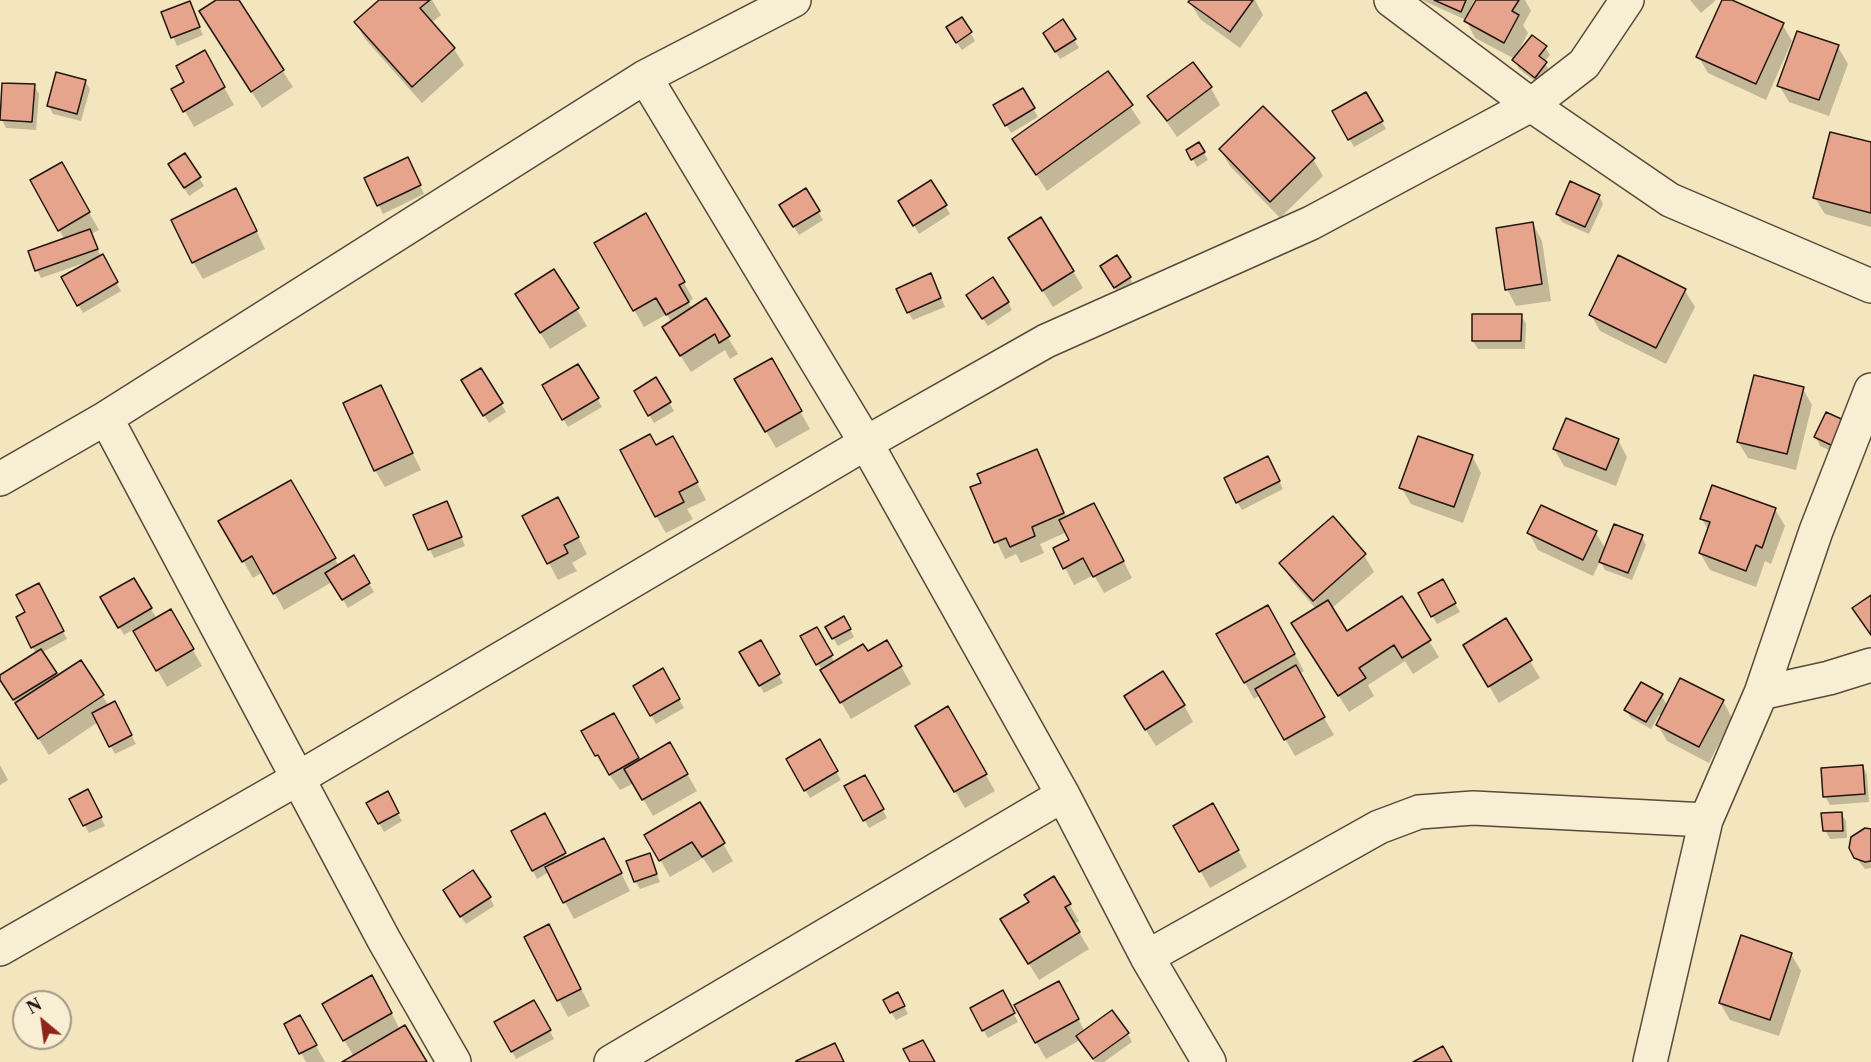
<!DOCTYPE html>
<style>
body{margin:0}
#map{position:relative;width:1871px;height:1062px;overflow:hidden;background:#f3e5bd;font-family:"Libre Caslon Text",serif}
canvas{display:block}
.north{position:absolute;left:12px;top:990px;width:60px;height:60px;box-sizing:border-box;background:#f7eed4;border:2px solid #a39886;border-radius:50%;rotate:331deg;font-size:16px;font-weight:700;line-height:24px;text-align:center;color:#241610}
.north::after{content:'';display:block;margin:auto;width:21px;height:27px;background:#8f2418;clip-path:polygon(50% 0,100% 100%,50% 72%,0 100%)}
</style>
<div id="map">
<canvas width="1871" height="1062"></canvas>
<div class="north">N</div>
</div>
<script>
const ctx = document.querySelector('canvas').getContext('2d');
ctx.lineJoin = 'round';
function fill(path, color) { ctx.fillStyle = color; ctx.fill(path, 'evenodd'); }
const poly = rows => new Path2D(rows.map(r => 'M' + r).join(''));
function trace(path, color, width, dash) { ctx.strokeStyle = color; ctx.lineWidth = width; ctx.lineCap = dash ? 'butt' : 'round'; ctx.setLineDash(dash || []); ctx.stroke(path); }
fill(poly([
 [218,0,237,0,293,87,262,108,211,28],
 [381,0,432,0,441,15,431,23,454,49,464,65,422,103,365,39,356,23],
 [1192,0,1255,0,1263,15,1240,48,1200,19,1190,2],
 [1422,0,1474,0,1471,7,1473,9,1477,0,1525,0,1531,11,1523,25,1528,33,1516,56,1545,47,1550,55,1544,62,1550,71,1540,85,1519,69,1515,59,1475,38,1466,20],
 [1690,0,1716,0,1701,13],
 [1723,0,1782,24,1792,41,1766,100,1708,73,1698,56],
 [189,3,203,35,177,46,163,12],
 [962,19,975,41,962,50,952,36],
 [1063,21,1079,48,1060,59,1045,34],
 [1838,47,1848,64,1829,116,1789,102,1779,85],
 [204,52,234,105,194,127,173,90,186,82],
 [1108,73,1141,123,1047,191,1014,140],
 [85,81,90,89,81,121,53,114,49,106],
 [34,86,39,94,36,130,6,128,2,120],
 [1211,88,1220,105,1177,137,1149,96],
 [1022,90,1038,117,1011,133,995,105],
 [1366,94,1386,129,1354,147,1334,112],
 [1199,144,1208,160,1197,167,1188,150],
 [1871,144,1871,227,1825,214,1815,198],
 [1220,149,1313,159,1323,176,1280,218,1230,166],
 [185,155,204,186,189,196,175,173],
 [61,164,99,230,91,234,101,257,121,291,83,313,63,278,90,261,41,278,37,270,65,240,32,181],
 [412,167,424,194,383,214,366,179],
 [931,182,950,214,919,234,900,201],
 [806,190,823,220,799,235,781,206],
 [1599,196,1603,204,1589,234,1562,222,1557,214],
 [245,207,265,249,203,279,193,262],
 [646,216,693,299,688,302,692,309,705,300,738,354,730,359,725,350,691,372,673,344,671,322,667,314,644,327,596,244],
 [1533,224,1542,241,1551,301,1516,306,1507,289],
 [1020,255,1073,271,1083,288,1053,307],
 [553,271,587,326,550,349,527,311],
 [1106,275,1130,278,1134,286,1120,295],
 [935,283,945,307,913,320,908,312],
 [1685,291,1695,307,1666,364,1600,331,1591,315],
 [1008,302,1012,310,988,326,973,304],
 [1521,315,1526,324,1525,349,1478,349,1473,341],
 [771,360,810,429,776,448,736,380],
 [578,366,602,407,568,427,544,386],
 [480,370,506,412,489,423,463,381],
 [656,379,674,411,654,423,636,392],
 [380,387,421,470,385,487,375,470],
 [1803,389,1812,405,1796,470,1748,458,1738,442],
 [1847,424,1840,455,1820,446,1816,437],
 [1618,440,1627,457,1616,486,1564,466,1554,449],
 [655,447,682,454,706,500,687,509,693,519,666,533,656,516],
 [1037,451,1067,518,1104,522,1132,578,1104,593,1094,575,1074,585,1055,548,1071,540,1067,532,1040,544,1044,553,1021,563,1016,554,1005,559,972,488],
 [1472,456,1481,473,1463,523,1411,504,1401,487],
 [1272,466,1283,489,1242,510,1237,502],
 [291,482,339,566,353,557,374,592,348,608,332,582,284,610,263,572,253,578,220,521],
 [1775,509,1785,526,1771,564,1765,561,1756,587,1710,570,1700,553,1708,530,1702,519],
 [451,511,465,546,434,558,415,516],
 [567,516,587,554,572,563,577,571,558,580,524,517],
 [1529,533,1596,533,1606,550,1642,537,1646,545,1632,580,1605,570,1600,561,1593,576,1538,550],
 [1364,555,1374,572,1331,609,1347,633,1429,641,1439,657,1413,674,1405,661,1368,685,1374,696,1349,712,1303,640,1316,609,1291,580,1281,563],
 [133,580,157,619,170,611,202,666,167,687,134,629,124,635,102,598],
 [1442,581,1460,612,1437,624,1420,594],
 [43,593,67,639,41,653,57,677,80,662,109,706,119,711,136,744,115,754,98,722,49,755,4,685,0,677,36,654,18,618,27,613],
 [1268,607,1304,671,1299,674,1334,735,1295,756,1260,695,1254,699,1218,634],
 [844,618,854,637,838,646,827,628],
 [1506,621,1540,678,1499,703,1465,645],
 [816,629,835,663,867,653,887,642,911,684,851,719,802,637],
 [760,642,783,683,764,693,741,653],
 [662,670,684,708,656,724,635,687],
 [1661,695,1667,705,1723,701,1732,718,1709,763,1667,741,1657,724,1661,717,1659,715,1651,729,1631,718,1626,710],
 [1184,705,1193,722,1156,746,1135,713],
 [947,708,995,791,965,808,917,726],
 [613,715,640,762,670,744,697,791,653,816,634,783,620,790,597,757,605,752],
 [819,742,841,780,810,798,788,760],
 [0,765,8,780,0,785],
 [1863,766,1867,775,1869,802,1830,805,1825,796],
 [865,777,887,818,869,828,846,787],
 [387,793,402,821,384,832,368,804],
 [71,799,92,799,105,826,89,833],
 [700,804,733,861,713,873,703,858,670,877,646,835],
 [1213,805,1247,867,1210,888,1175,826],
 [1841,813,1846,821,1847,838,1830,839,1825,830],
 [544,815,567,858,613,857,630,891,574,919,549,872,537,879,533,871],
 [1870,830,1871,868,1865,869,1852,853,1850,843,1860,831],
 [649,854,660,882,640,889,635,881],
 [1054,878,1079,921,1074,924,1089,949,1039,980,1012,937,1030,903],
 [490,898,494,906,466,924,449,899],
 [526,938,558,943,590,1006,568,1017],
 [1791,954,1801,971,1779,1036,1730,1020,1720,1003],
 [1002,992,1018,1022,988,1038,972,1009],
 [382,994,400,1030,425,1062,345,1062,354,1057,324,1005],
 [1068,1000,1085,1032,1128,1034,1132,1042,1104,1062,1095,1062,1080,1040,1046,1059,1036,1042],
 [534,1002,554,1039,516,1059,496,1022],
 [902,1002,908,1014,896,1020,891,1012],
 [300,1017,325,1062,306,1062,286,1025]
]), '#0003');
const building = poly([
 [216,0,239,0,284,70,251,92,199,11,216,0],
 [379,0,430,0,420,8,455,48,412,87,354,22,379,0],
 [1190,0,1253,0,1230,32,1188,2,1190,0],
 [1434,0,1466,0,1461,12,1434,0],
 [1476,0,1519,0,1512,11,1519,15,1504,43,1464,21,1476,0],
 [1722,0,1732,0,1784,23,1756,84,1696,57,1722,0],
 [190,1,200,27,171,38,161,12,190,1],
 [962,17,972,32,956,43,946,27,962,17],
 [1063,19,1076,39,1055,52,1043,33,1063,19],
 [1797,31,1839,45,1819,100,1777,86,1797,31],
 [1532,35,1547,46,1539,56,1547,62,1535,78,1512,60,1532,35],
 [205,50,225,87,183,112,171,89,184,82,176,66,205,50],
 [1193,62,1212,87,1167,121,1147,96,1193,62],
 [1108,71,1133,105,1036,175,1012,139,1108,71],
 [56,72,86,80,77,114,47,106,56,72],
 [2,83,35,84,32,122,0,120,2,83],
 [1023,88,1035,108,1005,126,993,105,1023,88],
 [1366,92,1383,121,1348,140,1332,111,1366,92],
 [1263,106,1315,158,1270,202,1219,149,1263,106],
 [1830,132,1871,142,1871,213,1813,198,1830,132],
 [1199,142,1205,152,1191,160,1186,150,1199,142],
 [185,153,201,177,184,188,168,164,185,153],
 [408,157,421,185,377,206,364,178,408,157],
 [62,162,90,212,58,231,30,180,62,162],
 [931,180,947,205,913,226,898,201,931,180],
 [1570,181,1600,195,1585,227,1556,214,1570,181],
 [236,188,257,231,192,263,171,220,236,188],
 [806,188,820,211,793,227,779,205,806,188],
 [646,213,685,282,679,285,689,302,666,315,656,298,633,311,594,243,646,213],
 [1041,217,1074,271,1042,291,1008,238,1041,217],
 [1533,222,1542,284,1505,290,1496,228,1533,222],
 [90,229,98,249,35,271,28,251,90,229],
 [103,254,118,282,77,306,61,277,103,254],
 [1117,255,1131,277,1114,288,1100,266,1117,255],
 [1618,255,1686,289,1656,348,1589,315,1618,255],
 [554,269,579,308,540,333,515,294,554,269],
 [931,273,941,298,907,313,896,289,931,273],
 [993,277,1009,302,982,319,966,295,993,277],
 [706,298,730,336,719,343,715,334,680,356,662,327,706,298],
 [1472,314,1522,314,1521,341,1472,341,1472,314],
 [772,358,802,411,765,432,734,379,772,358],
 [578,364,599,398,562,420,542,385,578,364],
 [481,368,503,403,483,416,461,380,481,368],
 [1754,375,1804,387,1787,454,1737,442,1754,375],
 [656,377,671,402,648,416,634,391,656,377],
 [381,385,413,453,374,471,343,403,381,385],
 [1826,412,1848,422,1835,447,1814,437,1826,412],
 [1566,418,1619,439,1606,470,1553,449,1566,418],
 [650,434,656,445,673,436,698,482,679,492,684,502,655,517,620,450,650,434],
 [1418,436,1473,455,1454,507,1399,488,1418,436],
 [1037,449,1064,513,1032,527,1035,536,1010,547,1006,538,994,543,970,487,981,483,977,474,1037,449],
 [1268,456,1280,481,1236,503,1224,478,1268,456],
 [291,480,336,558,273,594,252,556,242,562,218,521,291,480],
 [1712,485,1776,508,1762,548,1756,545,1746,571,1699,553,1710,522,1700,519,1712,485],
 [558,497,579,537,564,545,568,553,547,564,522,516,558,497],
 [447,501,462,537,428,550,413,515,447,501],
 [1094,503,1124,561,1093,577,1083,558,1063,569,1053,548,1069,540,1059,520,1094,503],
 [1541,505,1597,531,1583,560,1527,533,1541,505],
 [1333,516,1366,554,1313,601,1279,563,1333,516],
 [1614,524,1643,535,1628,573,1599,562,1614,524],
 [354,555,370,583,342,600,325,573,354,555],
 [134,578,152,608,118,628,100,597,134,578],
 [1443,579,1456,603,1431,617,1418,593,1443,579],
 [39,583,64,631,31,648,16,617,25,612,16,595,39,583],
 [1871,595,1871,635,1852,608,1871,595],
 [1402,596,1431,640,1402,658,1394,645,1359,668,1366,678,1338,696,1291,623,1328,600,1347,631,1402,596],
 [1268,605,1295,654,1244,683,1216,634,1268,605],
 [171,609,194,649,156,671,133,631,171,609],
 [844,616,851,629,832,639,825,627,844,616],
 [1506,618,1532,660,1488,687,1463,645,1506,618],
 [817,627,833,655,816,665,800,636,817,627],
 [761,640,780,674,759,686,739,652,761,640],
 [887,640,902,666,840,703,820,670,863,644,868,651,887,640],
 [41,649,57,673,13,700,0,680,0,675,41,649],
 [81,660,104,695,38,739,15,703,81,660],
 [1296,665,1325,717,1284,740,1255,689,1296,665],
 [663,668,680,699,650,716,633,686,663,668],
 [1163,671,1185,705,1145,730,1124,696,1163,671],
 [1680,678,1724,700,1699,747,1656,725,1680,678],
 [1641,682,1663,694,1646,722,1624,710,1641,682],
 [115,701,132,735,109,747,92,713,115,701],
 [948,706,987,774,954,792,915,726,948,706],
 [614,713,639,758,609,775,598,755,595,756,581,731,614,713],
 [820,739,838,771,804,791,786,759,820,739],
 [670,742,688,774,642,800,624,769,670,742],
 [1863,765,1865,794,1823,797,1821,768,1863,765],
 [865,775,884,809,863,821,844,786,865,775],
 [88,789,102,817,83,826,69,799,88,789],
 [388,791,399,813,378,824,366,803,388,791],
 [700,802,725,843,702,857,692,842,659,861,644,835,700,802],
 [1213,803,1239,850,1199,872,1173,826,1213,803],
 [1842,812,1843,831,1823,831,1821,813,1842,812],
 [545,813,566,853,532,871,511,831,545,813],
 [1865,828,1871,829,1871,861,1865,862,1854,858,1849,848,1851,837,1865,828],
 [604,838,622,873,563,903,545,867,604,838],
 [650,853,657,874,634,882,626,861,650,853],
 [473,870,491,897,460,917,443,890,473,870],
 [1054,876,1071,904,1065,907,1080,932,1028,964,1000,919,1029,902,1024,895,1054,876],
 [549,924,581,989,557,1001,524,937,549,924],
 [1741,935,1792,953,1770,1020,1719,1003,1741,935],
 [372,975,392,1013,343,1041,322,1004,372,975],
 [1059,981,1079,1019,1035,1043,1014,1005,1059,981],
 [1003,990,1015,1013,982,1031,970,1008,1003,990],
 [898,992,905,1006,890,1013,883,1000,898,992],
 [534,1000,551,1030,511,1052,494,1022,534,1000],
 [1112,1010,1129,1033,1093,1059,1076,1036,1112,1010],
 [300,1015,317,1045,299,1054,284,1024,300,1015],
 [405,1025,427,1062,342,1062,405,1025],
 [923,1040,935,1062,910,1062,903,1049,923,1040],
 [835,1043,844,1062,796,1062,796,1061,835,1043],
 [1443,1046,1452,1062,1413,1062,1443,1046]
]);
fill(building, '#e7a48d');
trace(building, '#241610', 1.5);
const minor = poly([
 [1391,0,1531,105,1670,200,1871,286],
 [645,77,866,443,1063,795,1147,957,1209,1062],
 [106,418,384,940,454,1062],
 [0,479,106,418,645,77,794,0],
 [1761,693,1829,678,1871,665],
 [0,949,297,779,866,443,1046,341,1311,223,1531,105,1584,64,1627,0],
 [1147,957,1379,827,1419,812,1473,808,1706,820],
 [611,1062,1063,795],
 [1650,1062,1706,820,1761,693,1816,531,1871,390]
]);
trace(minor, '#584a3b', 36);
trace(minor, '#f7eed4', 33);
</script>
